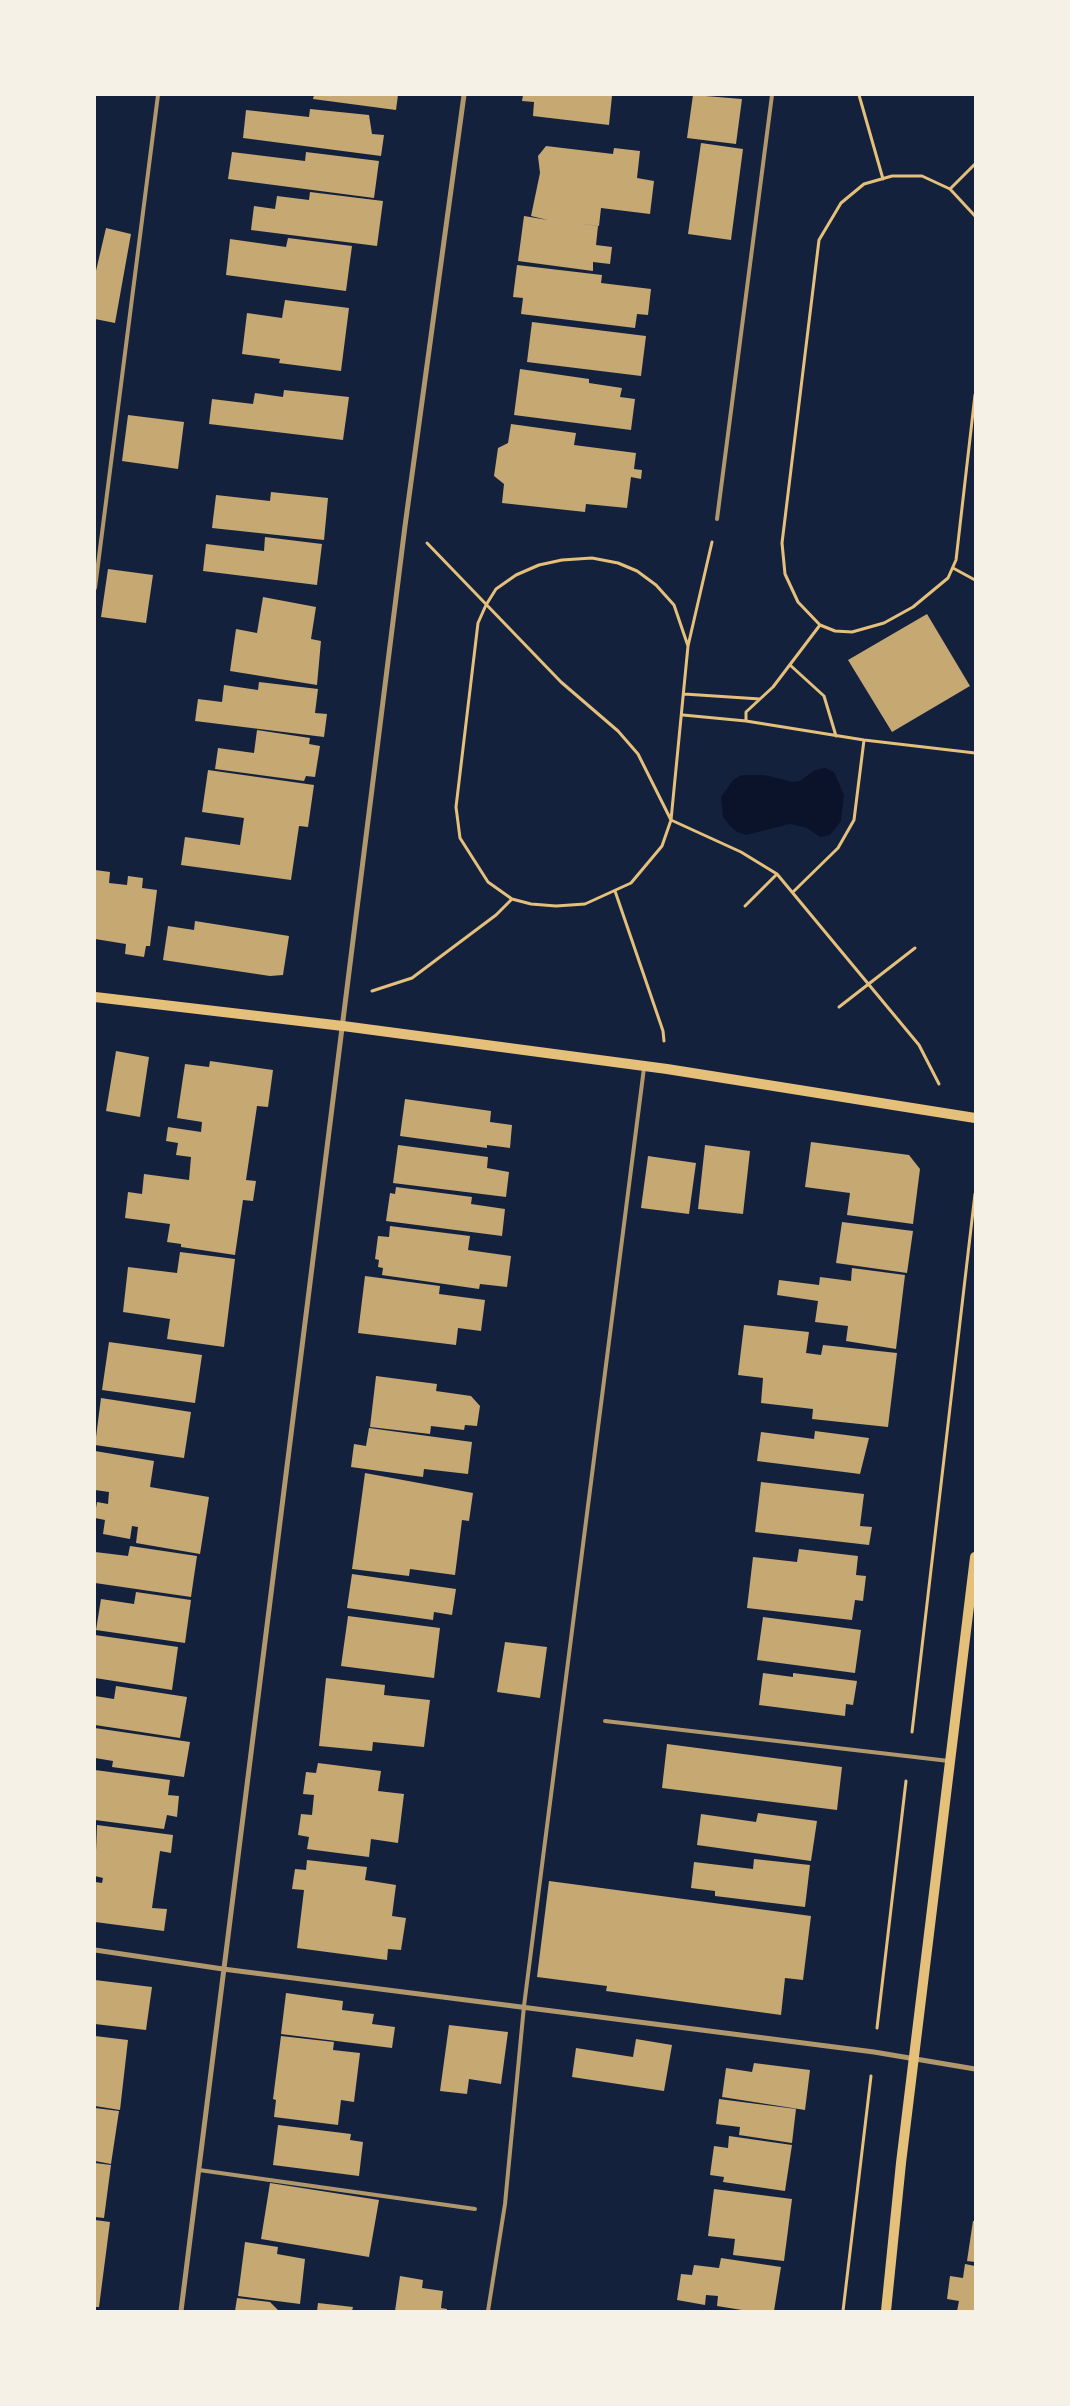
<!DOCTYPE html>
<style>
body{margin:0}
#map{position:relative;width:1070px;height:2406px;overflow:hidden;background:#14213d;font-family:"Times New Roman",serif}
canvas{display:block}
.frame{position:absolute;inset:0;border:96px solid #f6f1e7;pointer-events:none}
</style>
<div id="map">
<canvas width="1070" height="2406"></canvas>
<div class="frame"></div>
</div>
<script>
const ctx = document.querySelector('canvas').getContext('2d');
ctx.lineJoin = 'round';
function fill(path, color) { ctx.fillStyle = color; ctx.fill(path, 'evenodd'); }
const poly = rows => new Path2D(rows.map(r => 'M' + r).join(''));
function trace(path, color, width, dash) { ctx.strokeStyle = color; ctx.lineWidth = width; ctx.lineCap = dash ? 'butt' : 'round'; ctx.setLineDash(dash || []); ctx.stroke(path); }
fill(poly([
 [825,768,834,772,844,795,841,821,830,835,820,837,807,828,790,824,746,835,737,832,729,825,723,817,721,797,733,780,742,775,765,775,793,782,800,781,815,770]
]), '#0b132b');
fill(poly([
 [314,95,398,95,396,110,313,99],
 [523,95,612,96,609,125,533,116,534,102,522,101],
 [693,95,742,99,736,144,687,138],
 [310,109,369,115,372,134,384,135,381,156,243,138,246,110,309,117],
 [701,143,743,149,731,240,688,234],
 [546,146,613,154,614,148,640,151,637,178,654,181,650,214,601,208,599,226,575,223,598,226,596,245,612,247,610,264,593,262,593,271,518,261,524,216,548,220,531,216,540,173,538,156],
 [232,152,305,161,306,152,379,161,374,198,228,179],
 [310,192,383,201,377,246,251,230,254,206,275,209,277,196,309,200],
 [106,228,131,234,115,323,95,319,95,275],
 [288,238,352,246,346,291,226,275,230,239,286,247],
 [517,265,602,275,601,283,651,289,648,315,637,314,635,328,521,314,523,298,513,297],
 [285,300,349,308,341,371,279,363,280,359,242,354,247,313,282,318],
 [532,322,646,336,641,376,527,362],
 [520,369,589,379,589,383,622,388,620,397,635,399,631,430,514,415],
 [284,390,349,397,343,440,209,424,212,399,253,404,255,393,283,397],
 [128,415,184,422,178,469,122,461],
 [511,424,576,433,574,445,636,453,634,469,642,470,641,479,631,477,627,508,586,504,585,512,502,503,504,484,494,476,498,448,508,443],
 [271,492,328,498,324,540,212,528,216,495,270,501],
 [265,537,322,544,317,585,203,571,206,544,264,551],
 [108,569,153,575,146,623,101,617],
 [263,597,316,607,311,639,321,641,317,685,230,671,236,629,257,633],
 [927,614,970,686,892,732,848,660],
 [259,682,318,689,315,713,327,714,324,737,195,721,198,699,222,702,224,685,258,690],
 [257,730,310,738,309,744,320,746,315,777,306,776,304,781,215,769,218,748,254,753],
 [208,770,314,785,308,827,299,826,291,880,181,865,185,837,240,845,244,818,202,812],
 [95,870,110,872,109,883,127,885,128,876,143,878,142,888,157,890,150,946,146,946,144,957,125,954,126,944,95,939],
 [195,921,289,936,283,975,270,976,163,960,168,926,194,930],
 [116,1051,149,1057,140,1117,106,1111],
 [210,1061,273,1070,268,1107,257,1106,246,1180,256,1181,253,1201,243,1200,235,1255,181,1247,181,1244,167,1242,170,1224,125,1218,128,1192,142,1194,144,1174,189,1180,191,1157,176,1155,178,1143,166,1141,168,1127,201,1132,202,1122,177,1118,185,1064,209,1067],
 [405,1099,491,1111,490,1122,512,1125,510,1148,487,1145,487,1148,400,1136],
 [811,1142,909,1155,920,1169,913,1224,847,1215,850,1193,805,1187],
 [398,1145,488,1157,487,1168,509,1172,506,1197,393,1183],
 [705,1145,750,1151,743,1214,698,1209],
 [648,1156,696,1163,689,1214,641,1208],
 [396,1187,472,1197,471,1204,505,1209,502,1236,386,1221,390,1193,395,1194],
 [842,1222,913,1231,907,1273,836,1263],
 [390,1226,470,1236,468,1250,511,1256,507,1287,480,1284,479,1289,382,1275,383,1268,378,1267,379,1260,375,1259,378,1236,389,1237],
 [180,1252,235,1259,224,1347,167,1339,170,1319,123,1312,128,1267,177,1273],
 [852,1268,905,1275,896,1349,846,1341,848,1326,815,1322,818,1301,777,1295,779,1280,819,1285,820,1277,851,1281],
 [365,1276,440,1286,439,1294,485,1300,481,1331,458,1328,456,1345,358,1333],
 [744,1325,809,1332,806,1353,821,1355,823,1345,897,1353,888,1427,812,1419,813,1409,761,1403,763,1378,738,1375],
 [109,1342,202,1355,195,1403,102,1390],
 [376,1376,437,1384,436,1391,471,1396,480,1406,477,1426,465,1425,464,1430,431,1426,430,1434,370,1427],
 [101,1398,191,1412,184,1458,95,1445],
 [369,1428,472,1442,468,1474,424,1469,423,1477,351,1467,354,1444,366,1446],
 [815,1431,869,1438,860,1474,757,1461,761,1432,814,1439],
 [95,1451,154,1461,150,1487,209,1497,200,1554,136,1543,138,1527,132,1526,130,1539,103,1534,105,1520,95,1518,95,1514,97,1502,108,1504,109,1492,95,1490],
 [365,1473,473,1493,469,1521,462,1520,455,1575,410,1569,409,1576,352,1569],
 [761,1482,864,1494,860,1526,872,1527,869,1545,755,1532],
 [130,1546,197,1556,191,1597,95,1583,95,1552,128,1556],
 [799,1549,858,1556,856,1575,866,1576,863,1601,855,1600,852,1620,747,1608,753,1557,797,1562],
 [352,1574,456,1589,452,1615,434,1612,433,1620,347,1608],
 [136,1592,191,1600,185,1643,96,1630,101,1599,134,1604],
 [348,1616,440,1628,434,1678,341,1666],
 [763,1617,861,1630,855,1673,757,1660],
 [95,1635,178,1647,172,1690,95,1678],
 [505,1642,547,1647,540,1698,497,1692],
 [763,1673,793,1677,793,1673,857,1681,853,1705,846,1704,845,1716,759,1705],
 [326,1678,385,1685,384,1695,430,1700,424,1747,373,1742,372,1751,319,1746],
 [116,1686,187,1697,180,1738,95,1725,95,1696,114,1699],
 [95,1728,190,1742,184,1777,112,1767,113,1761,95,1758],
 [667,1744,842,1767,837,1810,662,1788],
 [318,1763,381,1771,378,1791,404,1794,398,1843,371,1839,369,1857,307,1849,309,1837,298,1835,301,1814,312,1815,314,1795,303,1794,306,1772,316,1773],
 [95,1770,170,1780,168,1795,179,1796,177,1817,167,1815,164,1829,95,1820],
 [758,1813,817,1821,811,1861,697,1845,701,1814,756,1822],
 [97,1825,173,1835,171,1853,160,1851,152,1908,167,1909,164,1931,95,1922,95,1882,102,1883,103,1878,95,1876],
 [754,1859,810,1865,805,1907,715,1896,715,1891,691,1888,694,1862,753,1869],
 [307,1860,367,1867,365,1880,396,1885,392,1916,406,1918,401,1950,388,1949,387,1960,297,1948,304,1890,292,1889,295,1869,306,1870],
 [549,1881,811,1916,803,1980,785,1978,781,2015,606,1991,607,1986,537,1977],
 [95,1980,152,1987,146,2030,95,2024],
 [286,1993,343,2001,342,2010,374,2014,372,2024,395,2027,392,2048,281,2034],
 [449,2025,508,2032,501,2084,469,2079,467,2094,440,2091],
 [95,2036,128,2040,120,2110,95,2106],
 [281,2036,334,2042,333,2050,360,2053,354,2102,341,2100,338,2125,274,2117,276,2100,273,2099],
 [636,2039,672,2045,664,2091,572,2077,576,2048,633,2057],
 [754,2063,810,2070,805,2110,722,2097,726,2068,752,2072],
 [719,2099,796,2109,792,2143,739,2135,740,2127,716,2124],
 [95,2108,119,2111,111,2164,95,2161],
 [278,2125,351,2134,350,2140,363,2142,359,2176,273,2165],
 [729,2136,792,2145,785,2191,723,2182,724,2177,710,2175,714,2146,728,2148],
 [95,2163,111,2165,104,2218,95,2217],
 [270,2183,379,2200,369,2257,261,2239],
 [714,2189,792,2199,784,2261,733,2255,735,2239,708,2236],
 [95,2220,110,2222,99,2307,95,2307],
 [973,2221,975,2221,975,2262,967,2261],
 [245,2242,278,2247,277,2254,305,2259,300,2304,238,2296],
 [721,2258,781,2267,774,2311,748,2311,717,2306,718,2296,706,2295,705,2305,677,2300,681,2274,692,2275,694,2265,719,2268],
 [965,2264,975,2266,975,2311,957,2311,959,2301,947,2299,950,2276,963,2278],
 [400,2276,423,2280,422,2288,443,2291,441,2308,447,2309,447,2311,395,2311],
 [237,2298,270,2302,279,2311,235,2311],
 [318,2303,353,2307,352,2311,317,2311]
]), '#c6a872');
trace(poly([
 [859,95,883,179],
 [950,189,975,164],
 [975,216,950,189,922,176,892,176,864,184,841,203,819,240,782,543,785,574,798,602,820,625,835,631,852,632,884,623,913,607,948,578,956,560,975,395],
 [427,543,561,682,618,731,638,754,671,820,741,852,777,874,919,1045,939,1084],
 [953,568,975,580],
 [688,646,674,605,656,585,637,571,618,563,592,558,562,560,539,565,516,575,496,589,486,605,478,623,456,807,460,838,488,882,512,899,531,904,556,906,585,904,631,883,662,846,671,820,688,646,712,542],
 [790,665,824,696,836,736],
 [684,694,760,699],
 [683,715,746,721,864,740,975,753],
 [746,721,746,712,773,687,820,625],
 [615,891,663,1031,664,1041],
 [793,892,838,848,854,820,864,740],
 [745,906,777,874],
 [372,991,412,978,496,915,512,899],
 [839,1007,915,948],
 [912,1732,975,1194],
 [877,2028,906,1781],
 [843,2311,871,2076]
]), '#e5c07b', 3);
trace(poly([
 [717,519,772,95],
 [95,588,158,95],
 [605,1721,949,1761],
 [199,2170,475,2209],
 [488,2311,505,2204,524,2006,644,1068]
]), '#b1986c', 4);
trace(poly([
 [95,1950,223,1969,874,2052,975,2069],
 [181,2311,405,526,464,95]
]), '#b1986c', 5);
trace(poly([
 [95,997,343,1026,667,1069,975,1118],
 [886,2311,901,2163,975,1557]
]), '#e5c07b', 10);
</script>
